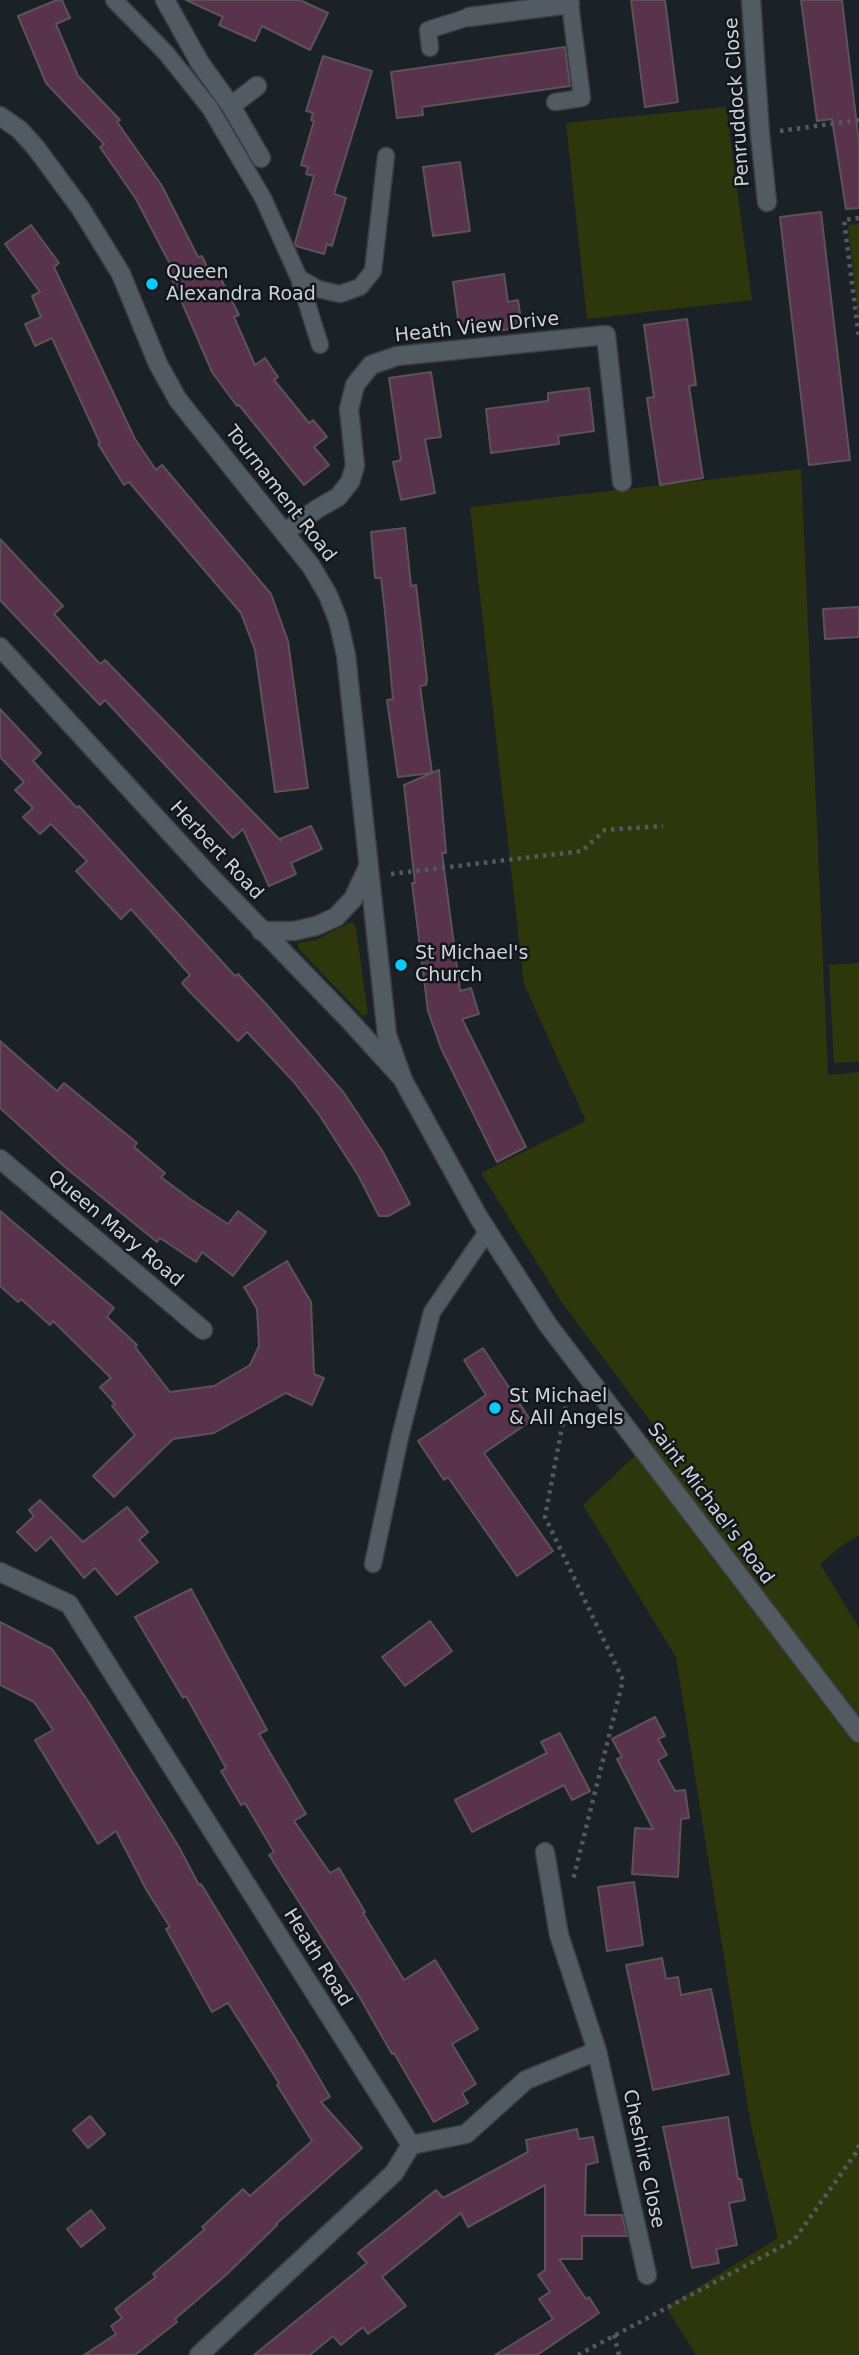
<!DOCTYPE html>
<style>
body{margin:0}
canvas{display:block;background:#1a2127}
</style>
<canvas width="859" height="2355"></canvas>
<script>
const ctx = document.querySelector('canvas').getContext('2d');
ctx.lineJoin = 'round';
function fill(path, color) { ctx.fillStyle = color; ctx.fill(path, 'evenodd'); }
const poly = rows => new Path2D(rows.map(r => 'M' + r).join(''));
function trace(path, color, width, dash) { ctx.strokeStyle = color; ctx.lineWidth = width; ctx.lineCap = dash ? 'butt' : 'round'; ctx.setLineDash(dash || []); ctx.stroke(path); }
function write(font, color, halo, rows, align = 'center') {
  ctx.font = font + ' "DejaVu Sans",sans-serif'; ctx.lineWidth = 5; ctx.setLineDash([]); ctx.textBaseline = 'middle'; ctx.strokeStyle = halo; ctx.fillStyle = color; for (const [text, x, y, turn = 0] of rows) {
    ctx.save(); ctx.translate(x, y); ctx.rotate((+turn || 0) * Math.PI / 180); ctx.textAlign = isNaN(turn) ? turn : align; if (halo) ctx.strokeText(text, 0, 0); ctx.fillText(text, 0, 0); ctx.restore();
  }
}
fill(poly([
 [726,107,752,300,587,319,566,123],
 [859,224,859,324,848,225],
 [801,469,828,1075,859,1072,859,1535,840,1547,820,1564,859,1628,859,2355,696,2355,666,2307,778,2238,751,2126,676,1657,583,1505,659,1433,561,1301,481,1173,586,1121,524,984,470,507],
 [348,923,353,923,356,929,368,1014,363,1016,298,948,298,943,316,940],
 [859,963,859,1062,834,1063,829,965]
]), '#2e370c');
const building = poly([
 [57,0,62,0,70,18,56,24,78,76,120,120,117,122,162,186,198,257,202,256,210,274,217,271,239,315,234,317,255,365,265,358,278,377,274,380,309,423,313,420,327,437,314,447,329,465,304,485,239,405,237,406,212,372,168,270,172,268,136,199,100,147,104,144,46,83,18,16,57,0],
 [186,0,300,0,328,13,310,50,262,26,255,41,219,25,223,17,186,0],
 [631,0,665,0,678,102,645,107,631,0],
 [801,0,842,0,859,143,859,208,846,209,832,119,817,121,801,0],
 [565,47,570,86,422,107,423,115,397,118,391,72,565,47],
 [323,56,372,71,334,194,346,198,332,246,327,244,324,254,296,246,295,243,314,176,306,174,308,167,301,165,314,121,311,120,313,113,306,111,323,56],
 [460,162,470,231,433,236,423,167,460,162],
 [821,212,850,460,809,465,780,217,821,212],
 [31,225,59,263,54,267,135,439,156,470,162,465,271,594,288,641,308,788,275,792,255,650,241,613,129,482,124,485,98,444,100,443,52,338,35,346,25,324,41,317,32,296,40,292,5,244,31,225],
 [504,274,508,302,518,300,522,327,491,332,490,321,459,326,453,282,504,274],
 [687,319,696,385,689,386,703,478,660,485,647,398,654,397,644,325,687,319],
 [431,372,441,437,425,439,435,493,401,500,393,462,401,460,389,378,431,372],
 [589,388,594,431,558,436,559,444,491,453,486,409,548,401,548,393,589,388],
 [405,528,411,586,416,585,427,679,426,685,420,686,432,773,398,777,387,700,393,699,385,612,381,578,375,578,371,532,405,528],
 [0,539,63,606,54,614,100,664,105,660,281,841,280,839,311,826,322,849,291,863,296,874,269,886,243,829,233,838,105,700,100,705,0,600,0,539],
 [859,607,859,637,825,639,823,609,859,607],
 [0,709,41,753,33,761,77,808,79,806,214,953,235,976,238,974,267,1005,344,1093,383,1152,410,1204,388,1216,379,1216,358,1175,320,1116,294,1082,247,1032,238,1041,190,992,182,983,190,975,131,909,121,919,76,871,87,861,51,824,40,834,23,817,33,808,15,790,24,782,0,757,0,709],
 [439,770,446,853,442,853,460,991,471,988,479,1014,462,1019,526,1147,497,1162,441,1048,428,1011,412,883,415,883,404,785,439,770],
 [0,1041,57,1091,64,1083,137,1143,134,1147,165,1173,161,1177,190,1199,228,1224,238,1211,266,1232,233,1276,202,1252,196,1262,160,1238,157,1242,65,1167,0,1108,0,1041],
 [0,1211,114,1308,107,1317,137,1345,135,1347,170,1392,214,1386,250,1365,259,1346,257,1309,244,1287,287,1261,311,1302,314,1374,324,1378,312,1405,286,1393,214,1433,173,1439,114,1497,93,1476,135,1435,112,1406,115,1404,100,1387,111,1378,53,1321,50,1325,21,1299,18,1302,0,1286,0,1211],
 [483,1348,531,1421,484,1453,553,1551,517,1576,448,1477,444,1480,418,1441,486,1395,464,1360,483,1348],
 [40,1500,83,1542,127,1507,148,1532,139,1540,158,1562,117,1595,95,1568,84,1578,51,1537,36,1551,17,1532,34,1516,29,1510,40,1500],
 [191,1589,267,1730,259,1734,306,1814,294,1821,330,1873,339,1868,365,1912,363,1913,404,1980,435,1960,478,2029,452,2044,476,2084,462,2093,468,2103,434,2122,394,2053,392,2054,359,1996,269,1855,274,1852,245,1803,241,1805,221,1771,226,1768,186,1696,183,1698,135,1617,191,1589],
 [430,1621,452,1651,405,1686,382,1657,430,1621],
 [0,1622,52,1649,90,1704,179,1847,199,1885,201,1884,305,2054,330,2097,321,2102,362,2148,276,2224,277,2225,226,2275,175,2319,177,2322,135,2355,84,2355,116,2334,111,2326,122,2318,115,2309,156,2277,153,2274,205,2229,202,2227,243,2189,250,2196,312,2141,277,2085,279,2083,228,2003,212,2012,166,1929,170,1927,147,1891,116,1831,98,1844,35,1740,53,1730,34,1702,0,1685,0,1622],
 [655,1717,665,1736,658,1739,667,1755,658,1760,675,1791,685,1790,689,1818,681,1819,678,1877,632,1874,635,1828,653,1829,617,1759,622,1757,612,1739,655,1717],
 [560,1733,590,1791,572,1800,564,1785,472,1832,455,1800,547,1753,541,1742,560,1733],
 [634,1882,643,1945,607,1951,598,1887,634,1882],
 [662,1958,666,1979,678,1977,681,1995,711,1989,729,2074,653,2090,626,1965,662,1958],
 [90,2116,105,2134,88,2148,73,2130,90,2116],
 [728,2117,738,2179,741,2179,745,2200,729,2203,737,2245,716,2249,719,2263,692,2268,663,2127,728,2117],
 [577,2129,579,2139,593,2137,598,2162,586,2165,585,2215,622,2215,627,2236,582,2236,582,2259,559,2259,586,2299,589,2297,599,2313,537,2355,495,2355,553,2319,539,2299,550,2292,538,2275,545,2270,545,2185,468,2227,461,2213,382,2277,406,2306,368,2334,363,2327,341,2345,333,2336,310,2355,254,2355,367,2263,358,2253,436,2190,443,2198,528,2152,526,2140,577,2129],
 [91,2210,105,2228,81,2247,67,2229,91,2210]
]);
fill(building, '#59334b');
trace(building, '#5c5258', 2);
const lane = poly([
 [114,0,166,53,210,108,263,198,299,278,318,289,340,294,360,287,373,271,386,156],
 [430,48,428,30,469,17],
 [555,102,582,98,570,4],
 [299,278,320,345],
 [373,1564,400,1437,432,1312,487,1232]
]);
const street = poly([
 [165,0,200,63,231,106,261,158],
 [751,0,760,134,767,202],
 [469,17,570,4],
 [231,106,257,86],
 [0,116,20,130,36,148,81,209,121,274,158,364,178,400,311,566,328,595,338,620,346,655,387,1035,403,1080,479,1218,548,1325,859,1733],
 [285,532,317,509,338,497,350,482,355,466,349,409,355,385,371,365,397,356,606,335,622,482],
 [0,647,207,873,349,1020,399,1075],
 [261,931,294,931,316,926,336,917,353,899,368,867],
 [0,1159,203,1330],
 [0,1572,69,1604,411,2145,394,2173,199,2355],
 [545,1852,559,1935,597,2051,647,2275],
 [411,2145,466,2134,526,2080,597,2051]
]);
trace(lane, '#3a3e44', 19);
trace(street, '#3a3e44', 21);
trace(poly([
 [780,131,859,120],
 [859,218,844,220,859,338],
 [391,874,582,851,605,830,663,826],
 [569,1390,545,1517,623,1680,573,1880],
 [614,2335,619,2355],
 [578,2355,794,2240,858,2150,859,2143]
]), '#53595f', 4.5, [3.5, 5]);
trace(lane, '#535b62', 16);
trace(street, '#535b62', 18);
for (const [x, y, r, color] of [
 [152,284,7,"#08cbf9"],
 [401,965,7,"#08cbf9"],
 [495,1408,7,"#08cbf9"]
]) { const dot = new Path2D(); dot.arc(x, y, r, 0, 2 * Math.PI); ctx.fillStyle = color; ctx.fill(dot); trace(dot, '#11171d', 2.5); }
write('19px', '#cfd3d7', '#11171d', [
 ["Penruddock Close",738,102,-94],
 ["Heath View Drive",477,328,-6],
 ["Tournament Road",280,494,52],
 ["Herbert Road",216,851,47],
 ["Queen Mary Road",115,1229,40],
 ["Saint Michael's Road",710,1504,53],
 ["Heath Road",317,1958,58],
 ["Cheshire Close",643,2159,78]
]);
write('19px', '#cfd3d7', '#11171d', [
 ["Queen",166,273],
 ["Alexandra Road",166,295],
 ["St Michael's",415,954],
 ["Church",415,976],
 ["St Michael",509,1397],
 ["& All Angels",509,1419]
], 'left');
</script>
